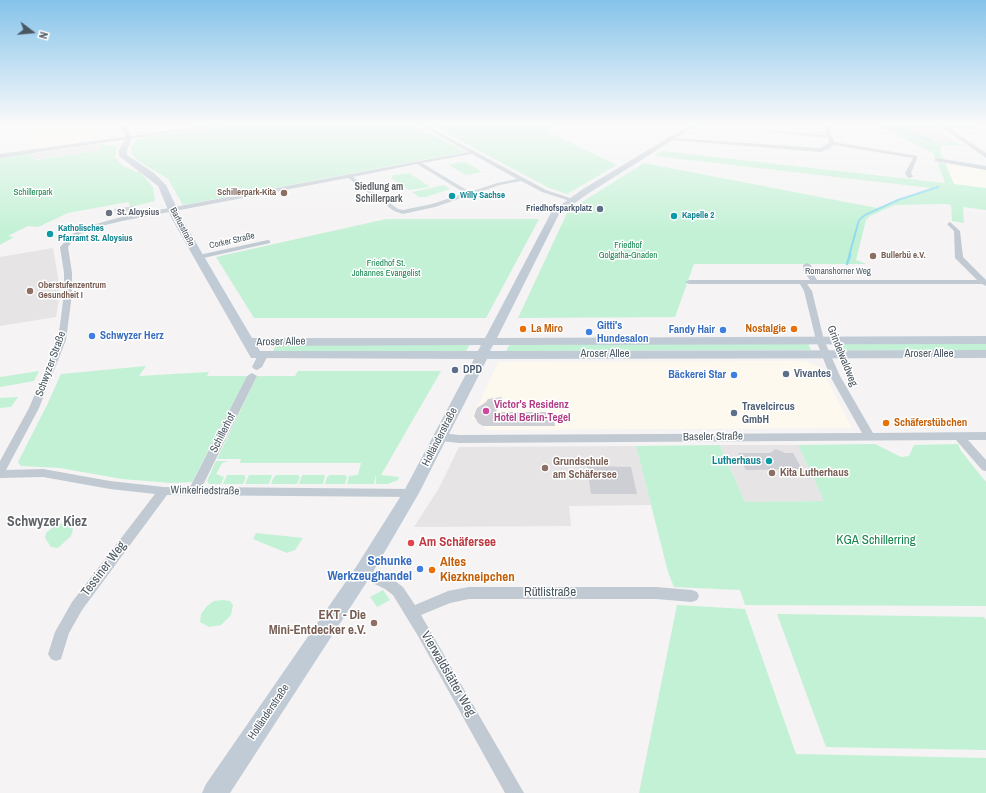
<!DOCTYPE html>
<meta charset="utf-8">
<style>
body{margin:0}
#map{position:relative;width:986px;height:793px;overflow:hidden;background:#f5f3f3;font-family:"Archivo Narrow",sans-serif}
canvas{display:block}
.north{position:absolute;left:12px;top:12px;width:40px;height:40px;-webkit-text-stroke:3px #fff;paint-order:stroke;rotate:106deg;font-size:11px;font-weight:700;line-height:16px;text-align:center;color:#4a5661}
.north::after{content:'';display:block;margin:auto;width:14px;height:18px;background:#4a5661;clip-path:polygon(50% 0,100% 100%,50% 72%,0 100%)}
</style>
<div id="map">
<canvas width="986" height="793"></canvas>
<div class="north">N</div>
</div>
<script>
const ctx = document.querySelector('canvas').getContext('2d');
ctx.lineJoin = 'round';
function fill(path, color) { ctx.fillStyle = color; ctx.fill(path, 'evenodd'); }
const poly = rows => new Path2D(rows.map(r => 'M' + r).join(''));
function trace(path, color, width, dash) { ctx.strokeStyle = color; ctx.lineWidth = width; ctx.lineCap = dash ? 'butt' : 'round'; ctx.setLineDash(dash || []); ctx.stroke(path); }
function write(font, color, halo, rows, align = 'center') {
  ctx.font = font + ' "Archivo Narrow",sans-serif'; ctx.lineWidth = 3; ctx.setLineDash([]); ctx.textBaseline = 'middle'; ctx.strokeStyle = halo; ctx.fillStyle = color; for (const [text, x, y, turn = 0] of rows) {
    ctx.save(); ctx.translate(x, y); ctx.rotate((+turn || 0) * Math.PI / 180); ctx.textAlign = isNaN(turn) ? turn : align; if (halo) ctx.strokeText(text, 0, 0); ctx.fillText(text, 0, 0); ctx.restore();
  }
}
fill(poly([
 [29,123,87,123,95,140,34,149],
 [945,163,986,170,986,188,954,184],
 [806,361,821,368,852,428,487,430,472,418,498,362]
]), '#fdf9ef');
fill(poly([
 [898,128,938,129,957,143,937,142],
 [100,144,103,150,34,160,32,154],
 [53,248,59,283,59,299,56,317,0,326,0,257],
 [720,445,798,445,824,501,745,502],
 [636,446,651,505,569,506,571,526,414,527,439,488,459,447]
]), '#e6e4e5');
fill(poly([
 [247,123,412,123,465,152,183,205,168,179,140,162,131,154,131,147,136,140,144,137],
 [427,123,572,123,550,127,550,133,617,165,567,194,549,188],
 [871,123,931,123,938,129,900,128,937,142,957,143,962,146,942,145,940,151,944,159,935,158,933,153],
 [946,123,986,123,986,126,977,125,972,129,954,128],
 [100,144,117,147,115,157,122,165,136,172,139,171,147,180,153,187,155,201,131,207,128,202,68,213,38,227,28,226,8,236,14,237,0,245,0,158,32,153,34,160,102,150],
 [662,151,945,183,937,162,945,163,954,184,986,188,986,210,963,207,964,223,952,221,951,205,946,204,895,205,870,216,866,220,856,260,866,264,694,264,675,317,518,318,568,211,644,163,877,208,931,188,655,156],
 [462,162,467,163,482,172,466,175,449,165],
 [409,173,429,186,429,187,409,190,391,178,393,175],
 [444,185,450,189,426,197,419,197,412,192],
 [386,219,539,219,486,318,254,318,216,257],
 [808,343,811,350,506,351,510,344],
 [836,343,986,343,986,350,839,350],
 [470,344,466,351,273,351,276,345],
 [146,366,139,376,209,372,207,376,247,376,192,482,171,483,122,479,60,468,21,466,18,462,47,405,61,374],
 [39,371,34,381,0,387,0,377],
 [298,371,441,371,381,475,399,477,398,480,388,484,376,484,376,475,374,484,347,484,349,476,358,475,361,463,240,463,241,459,217,459,257,376,295,376],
 [18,397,11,407,0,408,0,398],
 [875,444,901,457,909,456,914,445,958,444,961,451,986,482,986,606,745,605,740,590,674,587,668,572,636,446,720,445,745,502,824,501,798,445],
 [216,461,229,461,222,463,216,474,224,477,221,484,209,484,207,481],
 [227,475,245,475,244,477,246,477,243,484,223,484],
 [249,475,272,475,269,484,245,484],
 [276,475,298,475,300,477,297,484,271,484,274,477],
 [302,475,325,475,323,484,299,484],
 [330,475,345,475,347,477,345,484,325,484,327,477],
 [57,524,64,524,71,526,73,529,71,536,58,548,51,547,45,538,46,533],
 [256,533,303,538,295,550,287,553,253,539],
 [383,590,390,600,377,607,370,597],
 [223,600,230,601,233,605,231,615,221,625,209,627,200,622,201,614,207,606,214,601],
 [677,605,745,609,796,754,986,758,986,793,639,793],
 [777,614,984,617,986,620,986,750,826,747]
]), '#c3f1d5');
trace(poly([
 [893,126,929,140]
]), '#90daee', 1.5);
trace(poly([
 [849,256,859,220,865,215,898,200,938,187]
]), '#90daee', 2);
trace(poly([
 [847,264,850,255]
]), '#90daee', 2.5);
fill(poly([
 [134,206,121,215,117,216,114,209],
 [502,397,496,412,553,412,555,426,483,426,478,423,474,416,477,408,486,402,488,399],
 [776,449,785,453,793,453,802,469,746,470,738,457,740,457,738,453,770,453],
 [587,466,631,467,637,494,591,494]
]), '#cdcfd5');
fill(poly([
 [225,123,236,123,0,158,0,154,225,123],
 [417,123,422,123,546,190,576,200,573,202,542,192,521,181,500,185,435,207,403,214,394,211,348,178,122,221,93,228,76,236,68,247,72,273,72,294,66,340,39,408,6,470,43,469,110,481,164,487,190,487,247,376,252,373,257,376,202,487,411,489,415,490,417,493,415,496,411,497,167,495,82,610,69,633,61,659,56,661,51,659,48,654,55,632,72,602,155,494,110,489,43,477,0,478,0,461,29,408,58,340,64,294,64,273,60,247,72,234,89,226,121,217,468,152,417,123],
 [472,154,517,179,497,183,470,192,422,163,472,154],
 [417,164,465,193,432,204,403,210,398,209,353,177,417,164],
 [823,123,827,123,834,142,918,156,911,173,913,177,908,178,905,173,913,158,833,145,830,148,821,152,672,140,670,139,672,138,820,148,829,143,828,138,762,131,764,130,827,135,823,123],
 [937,158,986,166,986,170,935,161,935,159,937,158],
 [950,222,960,231,963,257,986,280,986,286,982,284,807,284,812,291,824,340,840,376,873,433,986,432,986,440,968,440,986,460,986,471,982,470,956,440,459,443,441,441,436,437,441,433,459,435,862,433,830,376,816,340,804,291,800,284,689,284,685,282,689,280,810,280,804,272,803,265,807,263,811,265,812,272,817,280,977,280,955,258,954,231,947,224,950,222],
 [268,240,270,241,270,243,199,259,195,257,199,255,268,240],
 [263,352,268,355,262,367,257,370,254,369,252,367,258,355,263,352],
 [363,567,395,581,403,587,415,605,448,591,469,587,656,587,692,590,697,592,699,596,697,600,692,602,656,599,469,599,450,603,421,615,524,793,505,793,418,636,393,595,385,589,358,576,356,572,358,568,363,567]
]), '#c1cad2');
fill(poly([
 [118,123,124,123,132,138,127,150,127,155,154,173,166,185,182,219,252,338,485,338,552,211,583,189,693,123,700,123,589,193,559,214,497,338,986,336,986,344,493,345,490,351,986,350,986,358,487,359,419,493,370,577,230,793,202,793,206,784,356,567,404,491,474,359,251,358,172,219,158,186,119,156,119,150,126,138,118,123],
 [481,345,478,351,260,351,257,346,481,345],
 [935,123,942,123,986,153,986,158,935,123]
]), '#c1cbd6');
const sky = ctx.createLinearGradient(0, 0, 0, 234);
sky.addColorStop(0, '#85c3ea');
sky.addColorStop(0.53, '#fafafa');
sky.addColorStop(1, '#fafafa00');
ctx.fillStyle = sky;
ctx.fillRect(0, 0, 986, 234);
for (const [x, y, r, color] of [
 [284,193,4,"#8d6e63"],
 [452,196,4,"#0f9aa8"],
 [600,209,4,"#5c6f8a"],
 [109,213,4,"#6b7280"],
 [674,216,4,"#0f9aa8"],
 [50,234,4,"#0f9aa8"],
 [873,256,4,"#8d6e63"],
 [30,291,4,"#8d6e63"],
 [523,329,4,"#e8710a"],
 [794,329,4,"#e8710a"],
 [723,330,4,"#3f7fe0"],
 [589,332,4,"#3f7fe0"],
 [92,336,4,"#3f7fe0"],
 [455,370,4,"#5c6f8a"],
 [786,374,4,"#5c6f8a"],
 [734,375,4,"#3f7fe0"],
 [486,411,4,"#d1479c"],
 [734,413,4,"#5c6f8a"],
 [886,423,4,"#e8710a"],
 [769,461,4,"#0f9aa8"],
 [545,468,4,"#8d6e63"],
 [772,473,4,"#8d6e63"],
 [411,543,4,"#e0444e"],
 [420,569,4,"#3f7fe0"],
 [432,570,4,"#e8710a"],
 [374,623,4,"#8d6e63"]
]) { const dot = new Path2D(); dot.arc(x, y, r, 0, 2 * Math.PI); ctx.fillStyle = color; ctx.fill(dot); trace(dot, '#fff', 1.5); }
write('9px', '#17864f', '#fff', [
 ["Schillerpark",33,193],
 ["Friedhof",628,246],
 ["Golgatha-Gnaden",628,256],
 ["Friedhof St.",386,264],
 ["Johannes Evangelist",386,274]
]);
write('bold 9px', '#785e54', '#fff', [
 ["Schillerpark-Kita",276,193,"right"],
 ["Bullerbü e.V.",881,256],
 ["Oberstufenzentrum",38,286],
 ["Gesundheit I",38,296]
], 'left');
write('bold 9px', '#0d838f', '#fff', [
 ["Willy Sachse",460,196],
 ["Kapelle 2",682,216],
 ["Katholisches",58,229],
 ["Pfarramt St. Aloysius",58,239]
], 'left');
write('bold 9px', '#4e5e75', '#fff', [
 ["Friedhofsparkplatz",592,209]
], 'right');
write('bold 9px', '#5b616d', '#fff', [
 ["St. Aloysius",117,213]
], 'left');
write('9px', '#4a5661', '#fff', [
 ["Barfusstraße",182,227,62],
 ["Corker Straße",232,241,-13],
 ["Romanshorner Weg",838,272]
]);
write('bold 10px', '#5f6368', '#fff', [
 ["Siedlung am",379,187],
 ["Schillerpark",379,199]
]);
write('bold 11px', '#366cbe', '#fff', [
 ["Gitti's",597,326],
 ["Hundesalon",597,339],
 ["Fandy Hair",715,330,"right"],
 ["Schwyzer Herz",100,336],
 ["Bäckerei Star",726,375,"right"]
], 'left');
write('bold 11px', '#c56008', '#fff', [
 ["La Miro",531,329],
 ["Nostalgie",786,329,"right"],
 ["Schäferstübchen",894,423]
], 'left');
write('11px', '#4a5661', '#fff', [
 ["Aroser Allee",281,342,-1],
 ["Aroser Allee",605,354],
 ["Aroser Allee",929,354],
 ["Grindelwaldweg",842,356,68],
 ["Schwyzer Straße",51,364,-70],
 ["Schillerhof",223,433,-63],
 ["Holländerstraße",440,437,-63],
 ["Baseler Straße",713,437,-1],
 ["Winkelriedstraße",205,491,1],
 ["Holländerstraße",269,712,-56]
]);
write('bold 11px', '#4e5e75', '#fff', [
 ["DPD",463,370],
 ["Vivantes",794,374],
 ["Travelcircus",742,407],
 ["GmbH",742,420]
], 'left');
write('bold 11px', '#b23c85', '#fff', [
 ["Victor's Residenz",494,405],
 ["Hotel Berlin-Tegel",494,418]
], 'left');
write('bold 11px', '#0d838f', '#fff', [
 ["Lutherhaus",761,461]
], 'right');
write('bold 11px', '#785e54', '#fff', [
 ["Grundschule",553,462],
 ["am Schäfersee",553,475],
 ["Kita Lutherhaus",780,473]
], 'left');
write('13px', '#17864f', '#fff', [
 ["KGA Schillerring",876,541]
]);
write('bold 13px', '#be3a42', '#fff', [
 ["Am Schäfersee",419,543]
], 'left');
write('bold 13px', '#366cbe', '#fff', [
 ["Schunke",412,562],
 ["Werkzeughandel",412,577]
], 'right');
write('bold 13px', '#c56008', '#fff', [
 ["Altes",440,563],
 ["Kiezkneipchen",440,578]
], 'left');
write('13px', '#4a5661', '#fff', [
 ["Tessiner Weg",104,569,-53],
 ["Rütlistraße",550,593],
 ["Vierwaldstätter Weg",448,674,60]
]);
write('bold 13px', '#785e54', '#fff', [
 ["EKT - Die",366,616],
 ["Mini-Entdecker e.V.",366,631]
], 'right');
write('bold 14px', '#5f6368', '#fff', [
 ["Schwyzer Kiez",47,522]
]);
</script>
